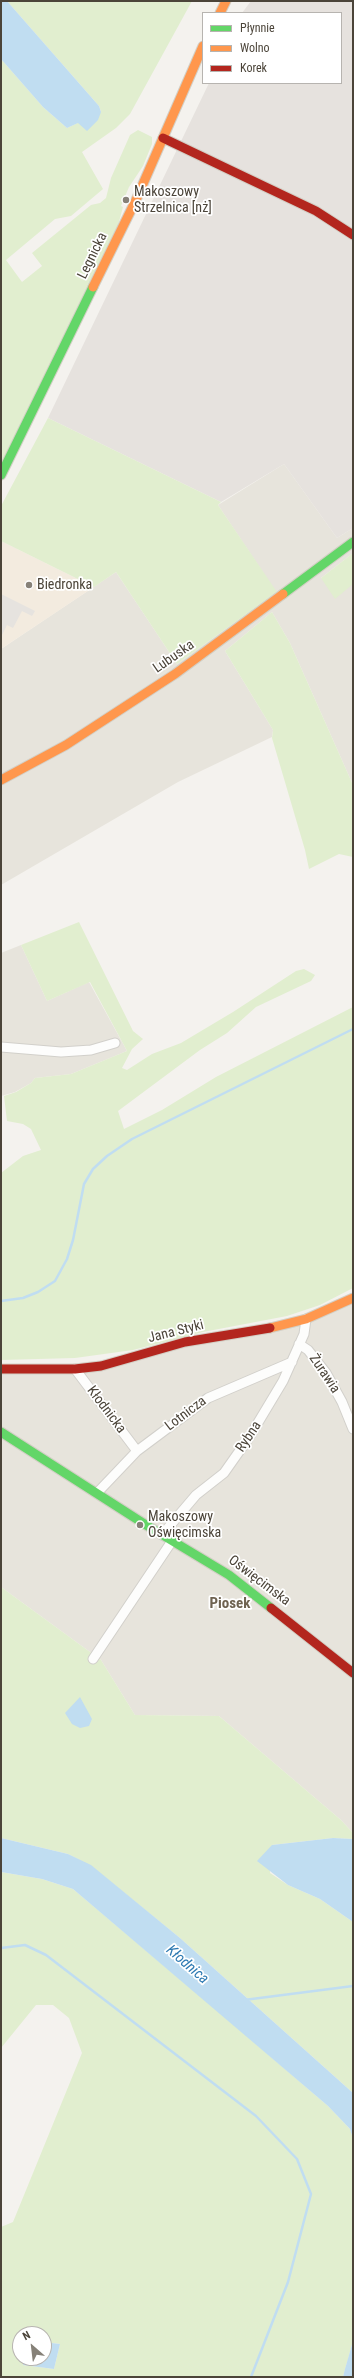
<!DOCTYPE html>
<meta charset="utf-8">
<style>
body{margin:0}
#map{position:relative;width:354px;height:2378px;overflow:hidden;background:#f4f2ee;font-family:"Roboto Condensed",sans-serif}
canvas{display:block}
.frame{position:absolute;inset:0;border:2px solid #4b4439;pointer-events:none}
.legend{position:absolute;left:202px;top:12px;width:140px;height:72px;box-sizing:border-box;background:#fff;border:1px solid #b7b4b0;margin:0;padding:5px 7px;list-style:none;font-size:12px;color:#4b4439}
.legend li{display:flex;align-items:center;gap:8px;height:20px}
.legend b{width:20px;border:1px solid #b7b4b0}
.north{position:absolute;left:12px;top:2326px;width:40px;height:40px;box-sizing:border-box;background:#fff;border:1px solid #b7b4b0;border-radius:50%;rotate:332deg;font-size:11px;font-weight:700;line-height:16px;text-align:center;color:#4b4439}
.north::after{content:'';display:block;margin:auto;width:14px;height:18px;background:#868178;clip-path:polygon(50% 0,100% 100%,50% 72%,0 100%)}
</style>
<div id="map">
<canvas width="354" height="2378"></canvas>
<div class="frame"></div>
<ul class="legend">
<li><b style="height:5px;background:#63d668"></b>Płynnie</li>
<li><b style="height:5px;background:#ff974d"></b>Wolno</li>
<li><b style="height:5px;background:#b3261e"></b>Korek</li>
</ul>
<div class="north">N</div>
</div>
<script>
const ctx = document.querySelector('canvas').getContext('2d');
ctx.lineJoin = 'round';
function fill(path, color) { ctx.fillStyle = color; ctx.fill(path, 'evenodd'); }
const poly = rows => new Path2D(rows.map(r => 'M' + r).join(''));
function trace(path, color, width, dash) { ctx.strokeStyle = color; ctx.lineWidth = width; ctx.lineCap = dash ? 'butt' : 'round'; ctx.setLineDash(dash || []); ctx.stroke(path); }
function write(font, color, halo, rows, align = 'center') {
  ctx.font = font + ' "Roboto Condensed",sans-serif'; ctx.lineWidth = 3.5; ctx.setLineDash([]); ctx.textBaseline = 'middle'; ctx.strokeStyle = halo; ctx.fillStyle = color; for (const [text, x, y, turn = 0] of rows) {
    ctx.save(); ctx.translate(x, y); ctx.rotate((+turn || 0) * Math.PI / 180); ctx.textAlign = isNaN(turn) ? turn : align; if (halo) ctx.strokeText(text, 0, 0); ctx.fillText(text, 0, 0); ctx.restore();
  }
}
fill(poly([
 [284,464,337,538,353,528,353,553,321,578,353,584,353,785,290,643,272,612,225,651,273,730,272,737,178,782,1,885,1,649,116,572,177,664,276,592,218,505],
 [21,945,47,1001,89,982,127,1051,71,1074,35,1078,31,1083,15,1092,1,1096,1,953],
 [353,1302,353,1833,341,1820,219,1716,135,1715,101,1660,1,1587,1,1373,69,1373]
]), '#e7e4dc');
fill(poly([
 [1,541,94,587,1,649]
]), '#f3ebdf');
fill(poly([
 [251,1,353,1,353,528,337,538,284,464,221,502,48,418,209,83,341,83,341,13,242,13]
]), '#e6e2de');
fill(poly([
 [7,1,192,1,130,114,116,128,82,152,103,189,71,216,55,219,6,260,22,282,42,266,32,253,91,205,100,203,106,198,111,178,130,135,138,130,152,137,152,144,143,166,129,187,121,206,123,207,117,229,1,465,1,59,43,107,67,128,101,112,99,106],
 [48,418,221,502,218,505,277,592,177,664,116,572,94,587,1,541,1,506],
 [353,553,353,584,335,599,321,578],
 [272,612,290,643,353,785,353,857,339,854,309,869,305,850,272,738,273,730,225,651],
 [79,922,133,1031,143,1039,132,1049,122,1068,127,1070,152,1054,181,1043,233,1012,296,971,304,969,315,975,311,981,256,1007,227,1033,200,1050,118,1111,124,1129,162,1110,216,1077,353,1007,353,1288,320,1305,287,1316,203,1332,133,1350,75,1358,1,1360,1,1173,23,1156,41,1150,31,1129,23,1124,7,1121,4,1096,16,1092,31,1083,35,1078,71,1074,127,1051,90,982,47,1001,21,945],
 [1,1587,101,1660,135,1715,219,1716,341,1820,353,1833,353,1839,333,1838,272,1845,270,1873,288,1885,320,1899,353,1922,353,2093,180,1938,91,1866,68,1854,1,1838],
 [1,1872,42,1879,73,1889,213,2007,328,2106,350,2129,353,2139,353,2341,343,2377,1,2377,1,2227,13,2222,82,2053,69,2018,53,2005,36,2005,1,2048],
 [20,2334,44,2334,44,2342,60,2344,54,2369,23,2365,24,2358,20,2358]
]), '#e1eecf');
fill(poly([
 [1,594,35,611,32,616,22,611,13,628,7,625,1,637]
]), '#e6e3df');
fill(poly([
 [1,1,7,1,99,106,101,112,98,120,87,131,78,123,67,128,43,107,1,59],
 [80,1697,92,1719,89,1726,80,1728,72,1724,65,1713],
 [1,1838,68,1854,91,1865,180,1938,353,2093,353,2139,350,2129,328,2106,73,1889,42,1879,1,1872],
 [333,1838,353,1839,353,1922,320,1899,288,1885,257,1861,272,1845],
 [353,2341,353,2377,343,2377,345,2369],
 [44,2342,60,2344,54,2369,23,2365,24,2358,44,2358]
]), '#c0ddf1');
trace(poly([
 [1,1301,23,1298,38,1292,55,1281,67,1259,73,1240,84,1184,93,1169,107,1156,132,1139,353,1029],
 [1,1948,25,1945,46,1955,256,2116,297,2159,311,2194,288,2282,251,2377],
 [244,2000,353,1986]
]), '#c0ddf1', 2.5);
const street = poly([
 [1,1047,61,1052,91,1050,115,1043],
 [299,1344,308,1350,326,1373,342,1402,353,1429],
 [75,1369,137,1451],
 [97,1493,137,1451,208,1398,292,1362],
 [162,1535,196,1495,224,1473,250,1436,283,1381,304,1334,306,1319],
 [93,1659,172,1541]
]);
const fast = poly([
 [1,475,93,287],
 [283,594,353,542],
 [1,1432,146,1525,229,1575,271,1608]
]);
const slow = poly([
 [220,13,226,1],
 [93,287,136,200,203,46],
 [1,780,66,745,175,674,283,594],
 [270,1328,306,1319,353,1298]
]);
const jam = poly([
 [163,138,316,211,353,235],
 [1,1369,75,1369,101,1366,185,1342,270,1328],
 [271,1608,353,1673]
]);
trace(street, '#d2d0cb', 11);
trace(fast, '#d3cfc5', 11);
trace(slow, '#d3cfc5', 11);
trace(jam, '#d3cfc5', 11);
trace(street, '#fdfdfc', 9);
trace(fast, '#63d668', 9);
trace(slow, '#ff974d', 9);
trace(jam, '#b3261e', 9);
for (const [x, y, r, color] of [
 [126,200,4,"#868178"],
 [29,585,4,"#868178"],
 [140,1525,4,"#868178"]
]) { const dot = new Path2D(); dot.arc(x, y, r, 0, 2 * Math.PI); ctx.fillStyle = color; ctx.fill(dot); trace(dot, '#fff', 1.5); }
write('14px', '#4b4439', '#fff', [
 ["Makoszowy",134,192],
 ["Strzelnica [nż]",134,208],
 ["Biedronka",37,585],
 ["Makoszowy",148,1517],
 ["Oświęcimska",148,1533]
], 'left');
write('14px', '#4b4439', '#fff', [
 ["Legnicka",93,256,-64],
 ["Lubuska",174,657,-35],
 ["Jana Styki",176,1332,-14],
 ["Żurawia",324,1374,56],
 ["Kłodnicka",106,1410,53],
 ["Lotnicza",186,1414,-37],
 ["Rybna",249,1437,-56],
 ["Oświęcimska",259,1581,37]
]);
write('bold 15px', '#6e6250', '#fff', [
 ["Piosek",230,1604]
]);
write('italic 15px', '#2e7ab2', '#fff', [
 ["Kłodnica",187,1965,41]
]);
</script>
